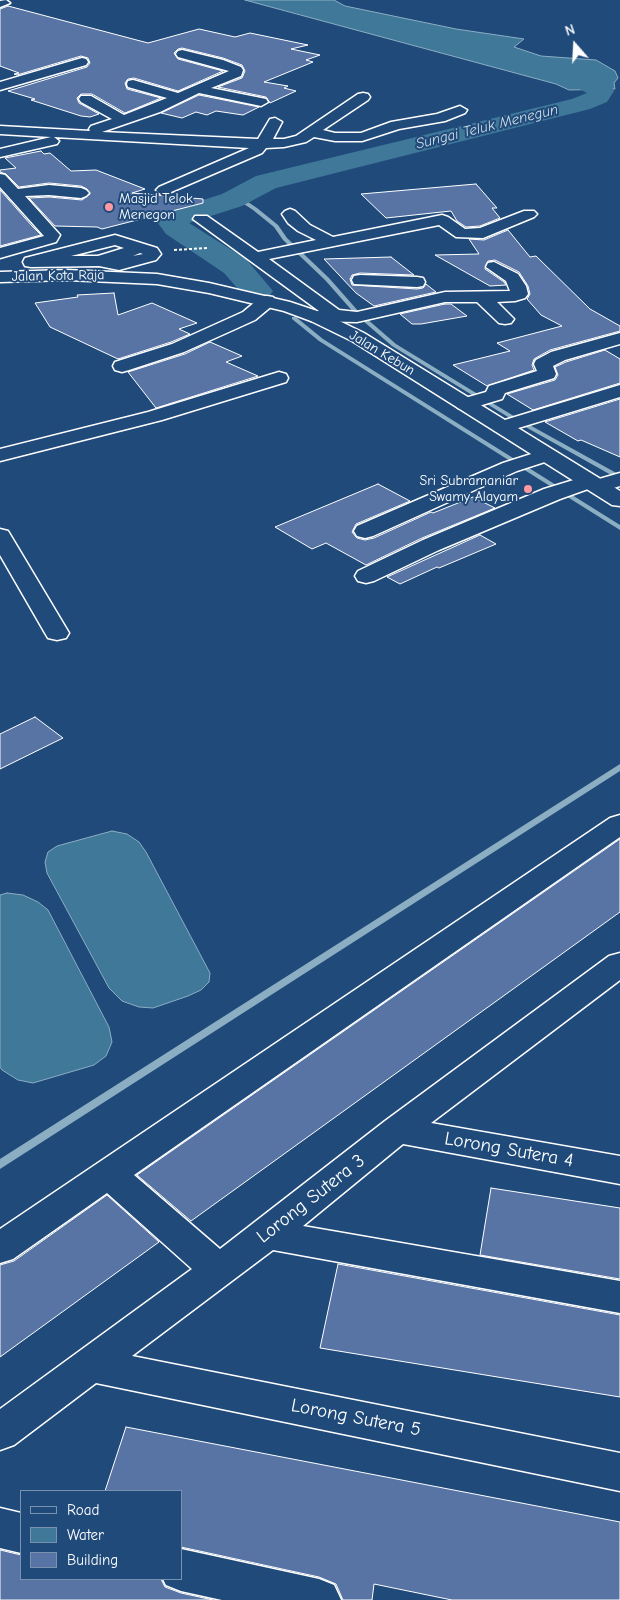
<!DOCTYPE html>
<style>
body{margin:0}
#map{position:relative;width:620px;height:1600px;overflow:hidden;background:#1f4a7a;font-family:"Comic Neue",sans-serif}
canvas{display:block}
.legend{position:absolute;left:20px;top:1490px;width:162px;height:90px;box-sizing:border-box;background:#1f4a7a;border:1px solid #7992af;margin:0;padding:6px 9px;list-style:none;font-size:15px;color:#fff}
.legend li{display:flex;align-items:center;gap:10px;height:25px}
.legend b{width:25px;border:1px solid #7992af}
.north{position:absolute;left:550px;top:20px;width:50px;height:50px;-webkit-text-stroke:4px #1f4a7a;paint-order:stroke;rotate:341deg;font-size:14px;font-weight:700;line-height:20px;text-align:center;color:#fff}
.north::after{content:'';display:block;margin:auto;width:18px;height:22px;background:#fff;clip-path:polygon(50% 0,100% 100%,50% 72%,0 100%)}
</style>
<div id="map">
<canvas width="620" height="1600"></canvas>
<ul class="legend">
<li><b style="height:6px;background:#1f4a7a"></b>Road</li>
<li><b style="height:14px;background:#40789a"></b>Water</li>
<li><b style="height:14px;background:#5774a5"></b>Building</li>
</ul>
<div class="north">N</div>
</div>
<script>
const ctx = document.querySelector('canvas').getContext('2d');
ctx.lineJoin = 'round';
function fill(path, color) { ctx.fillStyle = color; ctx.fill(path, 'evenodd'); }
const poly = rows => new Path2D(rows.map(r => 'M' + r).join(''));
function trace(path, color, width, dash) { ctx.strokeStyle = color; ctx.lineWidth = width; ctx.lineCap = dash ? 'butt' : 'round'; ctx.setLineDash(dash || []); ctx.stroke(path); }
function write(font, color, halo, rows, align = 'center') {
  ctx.font = font + ' "Comic Neue",sans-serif'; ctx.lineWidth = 4; ctx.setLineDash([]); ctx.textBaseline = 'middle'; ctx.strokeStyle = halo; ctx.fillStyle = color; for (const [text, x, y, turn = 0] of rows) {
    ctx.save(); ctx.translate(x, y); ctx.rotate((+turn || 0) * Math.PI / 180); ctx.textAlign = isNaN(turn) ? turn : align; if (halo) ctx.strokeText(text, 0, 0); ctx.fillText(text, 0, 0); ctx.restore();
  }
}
const water = poly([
 [245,0,334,0,345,6,456,29,524,39,514,47,541,56,596,60,615,71,618,78,614,83,615,89,569,90,556,84,245,0],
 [112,831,127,834,139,842,146,852,210,973,209,982,201,990,188,996,153,1008,139,1007,122,1001,109,988,47,873,45,862,48,852,57,846,112,831],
 [7,893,23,895,38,902,48,910,109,1027,112,1042,106,1056,94,1065,33,1083,18,1080,2,1070,0,1067,0,895,7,893]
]);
fill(water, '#40789a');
trace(water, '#8caec2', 1);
fill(poly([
 [235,196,239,196,257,208,278,225,287,238,329,278,359,312,396,344,517,418,620,475,620,480,513,420,392,346,355,314,325,280,283,240,274,227,253,210,235,198,235,196],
 [292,317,296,317,323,339,620,525,620,530,319,341,292,319,292,317],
 [620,764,620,771,0,1169,0,1159,620,764]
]), '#8caec2');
fill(poly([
 [537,56,562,62,611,86,614,91,607,102,590,109,276,188,242,206,189,223,246,259,273,291,268,298,257,301,246,298,224,273,166,234,157,222,166,212,222,194,256,176,572,99,587,93,546,72,529,68,525,63,529,58,537,56]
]), '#40789a');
const building = poly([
 [8,6,148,43,199,29,235,37,250,33,308,45,291,49,320,55,306,60,313,62,264,82,288,86,284,88,296,91,270,103,266,97,218,87,242,78,245,71,242,65,223,58,182,48,178,49,174,53,178,59,223,71,178,91,134,78,128,79,125,83,127,89,161,98,125,113,92,94,81,94,77,98,79,103,99,114,90,117,81,116,31,100,35,99,8,91,87,67,90,63,88,58,81,56,17,75,14,74,19,73,0,66,0,9,8,6],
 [199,95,259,107,243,115,216,111,207,115,196,112,182,118,161,113,199,95],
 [41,151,44,154,50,153,71,171,96,170,145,189,132,193,203,199,203,203,102,229,97,227,55,226,29,198,49,197,82,200,90,194,87,189,81,186,49,183,19,187,6,174,0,172,0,170,16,168,5,158,41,151],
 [476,184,497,208,492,208,500,218,480,226,466,227,457,221,451,211,386,218,361,194,476,184],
 [0,190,32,226,41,235,0,246,0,190],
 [508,230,530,257,536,256,590,309,620,326,620,331,550,350,534,359,532,365,534,370,487,386,453,365,510,351,497,343,562,326,541,315,527,299,530,294,528,286,519,272,495,260,488,261,485,269,504,282,506,285,490,286,435,255,479,254,469,239,484,240,508,230],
 [391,257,414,275,360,273,352,275,350,279,352,285,417,289,423,288,426,284,436,292,374,306,356,293,324,259,391,257],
 [114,293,118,315,152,303,197,323,179,329,190,334,171,342,118,359,50,327,35,303,78,297,77,295,114,293],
 [445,304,451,304,467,316,421,324,412,324,400,314,445,304],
 [210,342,242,356,226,362,258,376,156,408,128,372,185,354,210,342],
 [605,350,620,359,620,383,533,410,507,394,555,380,558,375,555,367,566,362,605,350],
 [620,399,620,457,581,440,578,441,545,422,620,399],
 [378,484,410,501,356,524,352,532,357,538,365,540,374,538,431,512,433,513,473,497,495,508,422,538,366,565,326,543,312,549,275,527,378,484],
 [480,535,496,544,439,568,437,567,400,584,387,577,480,535],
 [35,717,63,738,0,769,0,734,35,717],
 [620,839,620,912,191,1221,137,1175,620,839],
 [491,1188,620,1208,620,1279,480,1255,491,1188],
 [107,1195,159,1242,0,1357,0,1265,14,1261,107,1195],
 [338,1264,620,1315,620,1397,320,1348,338,1264],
 [126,1427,620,1522,620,1600,452,1600,374,1584,372,1600,343,1600,336,1584,319,1577,181,1547,181,1491,105,1491,126,1427],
 [0,1550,21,1555,21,1579,161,1579,165,1587,181,1593,213,1600,0,1600,0,1550]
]);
fill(building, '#5774a5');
trace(building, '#fff', 1);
const minor = poly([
 [0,1,6,0,10,3,0,7,0,1],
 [182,50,223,60,241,67,243,70,241,76,211,88,266,99,268,102,261,106,199,93,160,112,102,132,258,139,270,119,275,118,282,122,273,139,284,139,296,136,358,94,363,93,368,94,370,97,368,100,323,130,335,133,361,133,391,122,437,114,460,106,467,110,465,113,445,121,399,129,362,141,335,141,314,137,306,142,284,147,266,148,262,153,164,195,159,193,156,190,159,187,249,148,54,137,59,141,57,144,0,157,0,149,51,137,0,134,0,126,90,131,89,129,91,126,112,119,81,102,79,99,81,96,91,96,124,115,167,98,128,87,127,84,128,81,133,80,178,93,229,71,178,57,176,54,178,51,182,50],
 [82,58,86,59,88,62,86,65,0,90,0,82,82,58],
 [0,174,5,175,18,189,49,185,81,188,86,190,89,193,86,196,81,198,49,195,25,196,60,235,56,242,0,258,0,248,44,236,0,187,0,174],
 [290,209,295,211,310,225,333,237,442,215,448,217,465,229,480,228,524,211,534,211,537,214,534,217,483,238,456,237,439,225,269,259,339,310,357,312,445,292,510,291,506,281,486,267,488,263,494,262,518,274,526,286,528,294,525,298,515,301,497,302,514,319,511,323,505,324,499,323,477,302,445,302,357,322,311,321,308,317,311,313,319,311,193,219,195,216,207,216,258,252,316,240,298,231,288,223,282,214,285,211,290,209],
 [115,235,157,248,161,254,156,260,119,270,99,266,31,267,25,266,23,262,25,258,115,235],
 [115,245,124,248,98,256,71,256,115,245],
 [140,253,143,254,133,256,140,253],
 [360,275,417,277,423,278,425,282,423,286,417,287,354,284,352,280,354,276,360,275],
 [267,296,273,297,276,301,273,305,255,320,233,330,184,352,129,370,122,372,115,370,113,366,115,362,172,344,243,312,261,297,267,296],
 [620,333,620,344,565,360,553,366,556,374,554,378,505,393,502,399,472,408,465,410,458,408,455,404,458,400,486,392,489,386,537,371,534,364,536,360,551,352,620,333],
 [279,372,286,374,288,378,286,382,162,420,0,461,0,449,148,412,279,372],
 [620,385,620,397,502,433,495,431,492,427,495,423,620,385],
 [547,449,554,451,557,455,554,459,517,471,373,536,365,538,357,536,354,531,357,526,503,463,547,449],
 [620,473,620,486,598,493,591,491,588,489,560,499,439,550,374,581,366,583,358,581,355,576,358,571,423,540,544,489,590,475,597,477,599,479,620,473],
 [0,529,8,531,11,536,69,633,66,638,57,640,48,638,45,633,0,555,0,529],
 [620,815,620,837,134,1175,220,1249,385,1121,609,956,620,953,620,980,431,1123,620,1156,620,1184,403,1144,303,1226,620,1281,620,1313,273,1250,132,1356,620,1453,620,1491,96,1383,14,1445,0,1450,0,1409,192,1269,107,1193,13,1259,0,1263,0,1229,610,818,620,815],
 [0,1508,21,1513,21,1553,0,1548,0,1508],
 [181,1549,319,1579,334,1585,341,1600,222,1600,181,1591,166,1585,163,1579,181,1579,181,1549]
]);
const major = poly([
 [67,270,157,274,209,283,290,302,323,313,364,333,620,491,620,506,612,505,352,341,311,321,284,311,209,293,157,284,67,280,0,282,0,272,67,270]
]);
trace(minor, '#fff', 3);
trace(major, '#fff', 3);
trace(poly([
 [174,250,207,248]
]), '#fff', 2, [3, 2]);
fill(minor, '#1f4a7a');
fill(major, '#1f4a7a');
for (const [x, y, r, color] of [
 [109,207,5,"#ff9aa2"],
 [528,489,5,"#ff9aa2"]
]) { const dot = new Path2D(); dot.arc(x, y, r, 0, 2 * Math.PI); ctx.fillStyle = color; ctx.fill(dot); trace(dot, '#1f4a7a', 2); }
write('14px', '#fff', '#1f4a7a', [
 ["Masjid Telok",119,199],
 ["Menegon",119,215],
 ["Sri Subramaniar",518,481,"right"],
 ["Swamy Alayam",518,497,"right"]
], 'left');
write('14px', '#fff', '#1f4a7a', [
 ["Jalan Kota Raja",58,276,-1],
 ["Jalan Kebun",382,353,31]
]);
write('italic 15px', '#cfdde6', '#1f4a7a', [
 ["Sungai Teluk Menegun",487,127,-14]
]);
write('19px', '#fff', '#1f4a7a', [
 ["Lorong Sutera 4",509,1150,10],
 ["Lorong Sutera 3",311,1199,-38],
 ["Lorong Sutera 5",356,1418,11]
]);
</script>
